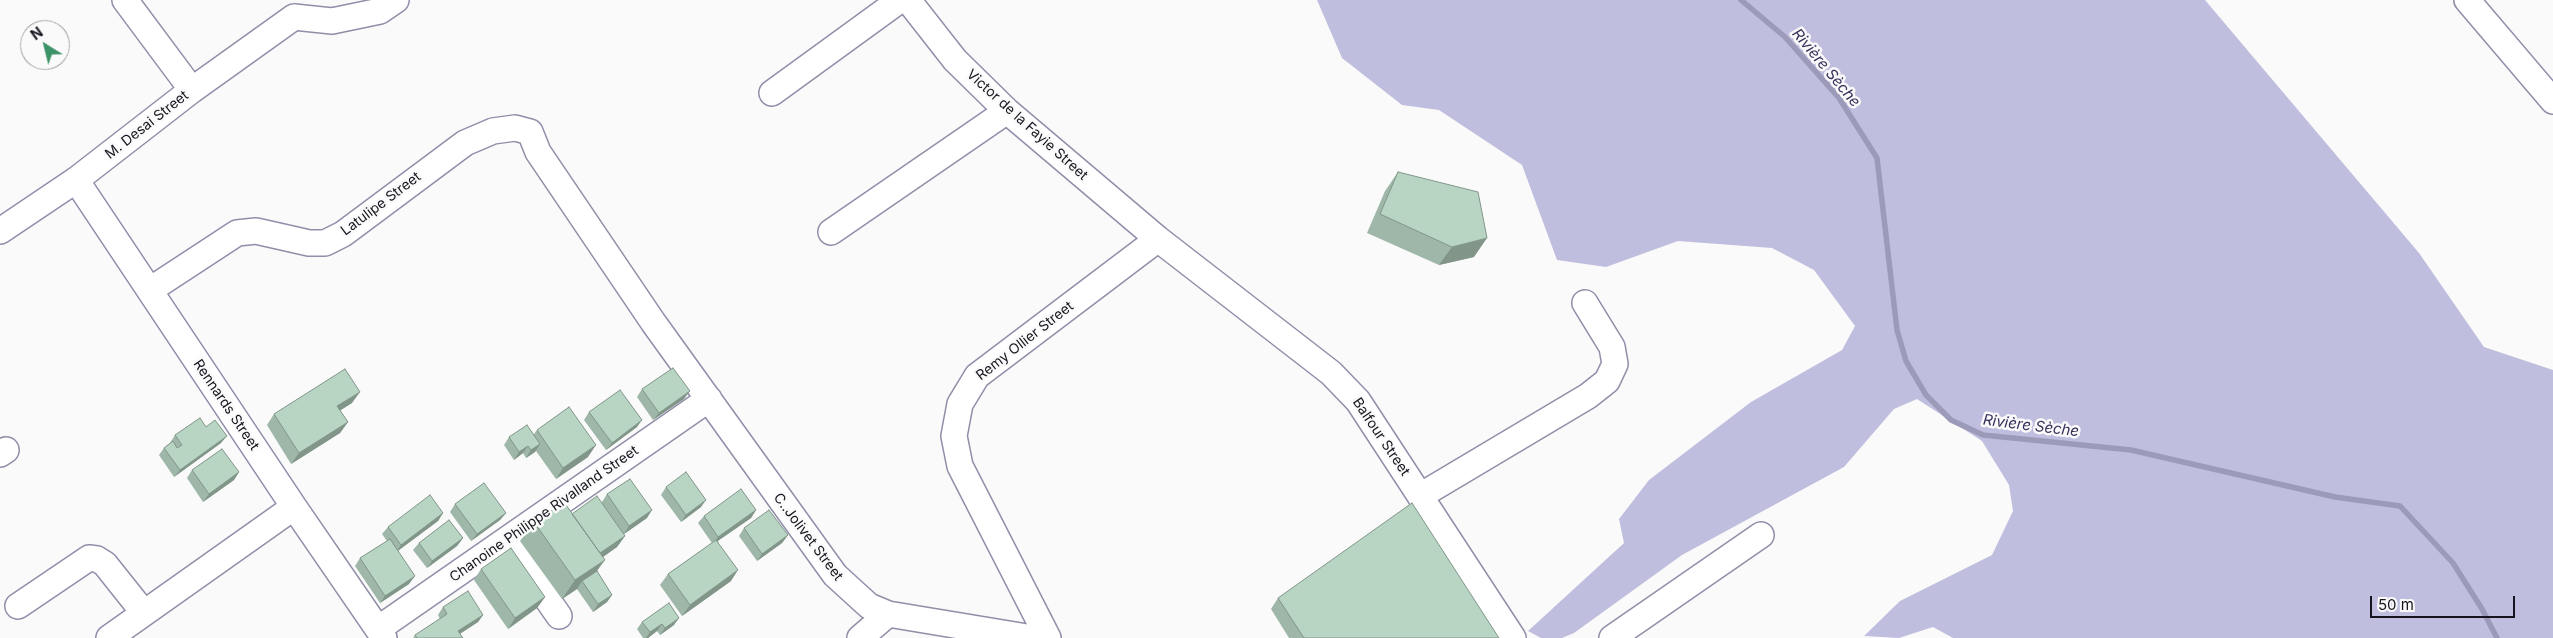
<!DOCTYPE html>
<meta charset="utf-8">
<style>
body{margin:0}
#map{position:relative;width:2553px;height:638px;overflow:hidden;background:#fafafa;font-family:Inter,sans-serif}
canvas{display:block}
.north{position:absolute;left:20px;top:20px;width:50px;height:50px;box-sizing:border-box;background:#fafafa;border:1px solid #9f9ea2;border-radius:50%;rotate:324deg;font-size:14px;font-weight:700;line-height:20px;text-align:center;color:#16151f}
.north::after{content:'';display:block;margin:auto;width:18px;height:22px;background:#3b9367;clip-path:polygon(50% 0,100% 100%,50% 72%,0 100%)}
.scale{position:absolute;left:2370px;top:596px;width:145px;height:22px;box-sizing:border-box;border:2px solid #16151f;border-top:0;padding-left:6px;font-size:15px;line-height:18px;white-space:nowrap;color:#16151f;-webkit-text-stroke:4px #fafafa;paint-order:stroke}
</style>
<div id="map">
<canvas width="2553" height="638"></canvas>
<div class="north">N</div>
<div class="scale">50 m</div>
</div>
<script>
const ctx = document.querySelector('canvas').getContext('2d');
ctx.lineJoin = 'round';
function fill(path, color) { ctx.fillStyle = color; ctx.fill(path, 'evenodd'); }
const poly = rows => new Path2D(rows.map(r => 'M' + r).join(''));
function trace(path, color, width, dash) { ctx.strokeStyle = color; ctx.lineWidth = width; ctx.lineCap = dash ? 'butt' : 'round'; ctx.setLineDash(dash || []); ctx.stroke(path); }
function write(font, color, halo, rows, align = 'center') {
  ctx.font = font + ' Inter,sans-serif'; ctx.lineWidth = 5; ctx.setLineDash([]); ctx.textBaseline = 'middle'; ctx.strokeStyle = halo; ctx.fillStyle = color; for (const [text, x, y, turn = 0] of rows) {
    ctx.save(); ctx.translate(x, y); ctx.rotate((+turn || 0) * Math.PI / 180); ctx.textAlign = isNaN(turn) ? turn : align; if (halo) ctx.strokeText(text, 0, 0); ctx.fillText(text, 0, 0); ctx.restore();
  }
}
fill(poly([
 [1317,0,2205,0,2419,253,2484,347,2553,370,2553,638,1953,638,1933,627,1899,638,1864,636,1900,601,1992,555,2013,511,2009,485,1982,441,1917,399,1894,409,1844,467,1682,555,1574,633,1562,638,1541,638,1528,631,1624,543,1619,519,1649,480,1751,402,1842,350,1855,326,1814,270,1772,248,1678,241,1606,267,1557,260,1522,165,1439,110,1402,105,1342,58]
]), '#c0bede');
trace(poly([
 [1741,0,1785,37,1839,98,1877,158,1897,330,1906,361,1926,395,1951,420,1983,435,2131,450,2335,497,2400,506,2453,563,2482,609,2497,638]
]), '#9c9ab9', 5.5);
const minor = poly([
 [125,0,192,90],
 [908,0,955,60,1007,111,1158,239,1331,373,1358,401,1513,638],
 [2467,0,2553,101],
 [294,17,332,21,380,11,396,0],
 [772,93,900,0],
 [76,180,294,507,384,638],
 [0,231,76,180,192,90,294,17],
 [831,232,1007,111],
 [150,290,237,233,256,231,309,243,325,243,343,234,465,143,493,131,515,128,530,132,538,152,653,322,835,575,869,606,888,614,1033,638],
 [0,454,6,450],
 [1420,496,1588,396,1607,381,1615,364,1612,347,1585,303],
 [506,540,559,616],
 [18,606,89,558,97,559,105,564,144,613],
 [378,629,709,399],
 [109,638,294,507],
 [860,638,888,614],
 [1048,638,960,466,954,436,960,404,977,376,1158,239],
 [1612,638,1761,535]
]);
trace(minor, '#908ea9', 28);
trace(minor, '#fff', 25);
fill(poly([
 [1398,172,1474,257,1439,265,1367,233,1385,191],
 [642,389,684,399,653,420,637,397],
 [352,403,340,410,348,422,340,433,291,464,267,425,274,414],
 [589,412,637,427,606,450,584,420],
 [206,427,221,443,174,477,159,455,164,448,170,443,175,435],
 [537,430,588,457,556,479,536,451,526,458,523,453,514,460,504,445,509,437,534,434],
 [192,470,239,472,234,480,203,502,187,478],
 [666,487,701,507,681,522,661,495],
 [607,494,647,518,624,534,625,536,617,547,602,557,597,571,612,595,607,602,593,612,577,589,562,599,520,541,534,522,572,514,602,502],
 [455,504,506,513,500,520,471,541,450,512],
 [756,510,751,518,718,541,731,581,682,616,660,585,668,574,712,543,698,523,704,516],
 [443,513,438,521,398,551,409,584,380,603,355,566,360,558,387,541,382,534,388,527],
 [744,528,788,535,782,543,757,561,739,536],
 [463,538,457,546,427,568,413,550,419,543],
 [481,569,545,597,537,608,508,629,474,580],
 [1278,598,1499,638,1289,638,1271,609],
 [443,607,483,615,478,622,460,634,463,638,413,638,415,635,440,619,438,615],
 [642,622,674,625,660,635,657,631,648,638,643,638,637,629]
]), '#9eb7a9');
fill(poly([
 [1487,238,1474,257,1439,265,1452,247],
 [690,391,684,399,653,420,659,413],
 [360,392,352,403,330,417,337,406],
 [642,420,637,427,606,450,612,443],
 [348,422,340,433,291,464,299,453],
 [227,436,221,443,174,477,180,470],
 [540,444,535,452,526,458,531,450],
 [596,445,588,457,556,479,563,468],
 [528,446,523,453,514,460,519,452],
 [239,472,234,480,203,502,209,494],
 [706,500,701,507,681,522,686,515],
 [652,510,647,518,624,534,629,526],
 [756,510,751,518,713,544,718,537],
 [443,513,438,521,396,552,401,545],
 [506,513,500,520,471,541,477,534],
 [788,535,782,543,757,561,762,554],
 [625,536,617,547,585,570,592,559],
 [463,538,457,546,427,568,432,561],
 [605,560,591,579,582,581,577,589,562,599,575,580],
 [738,570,731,581,682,616,690,605],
 [415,576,409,584,380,603,385,596],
 [612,595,607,602,593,612,598,604],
 [545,597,537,608,508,629,515,618],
 [483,615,478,622,453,638,458,631],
 [679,618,674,625,660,635,665,628],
 [662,624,657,631,648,638,646,638,650,632]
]), '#819589');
const building = poly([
 [1398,172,1478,192,1487,238,1452,247,1380,214,1398,172],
 [673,368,690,391,659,413,642,389,673,368],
 [345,369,360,392,337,406,348,422,299,453,274,414,345,369],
 [620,390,642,420,612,443,589,412,620,390],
 [569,407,596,445,563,468,537,430,569,407],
 [200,418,206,427,215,420,227,436,180,470,164,448,173,441,177,448,182,445,175,435,200,418],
 [527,425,540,444,531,450,528,446,519,452,509,437,527,425],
 [222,449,239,472,209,494,192,470,222,449],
 [686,472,706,500,686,515,666,487,686,472],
 [630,479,652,510,629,526,607,494,630,479],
 [484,483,506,513,477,534,455,504,484,483],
 [741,489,756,510,718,537,704,516,741,489],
 [430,495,443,513,401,545,388,527,430,495],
 [597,496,625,536,600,553,572,514,597,496],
 [564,502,605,560,575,580,534,522,564,502],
 [1412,503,1499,638,1304,638,1278,598,1412,503],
 [769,510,788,535,762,554,744,528,769,510],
 [449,520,463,538,432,561,419,543,449,520],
 [390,539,415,576,385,596,360,558,390,539],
 [716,540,738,570,690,605,668,574,716,540],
 [511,548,545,597,515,618,481,569,511,548],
 [597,571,612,595,598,604,582,581,597,571],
 [468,591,483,615,458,631,463,638,417,638,415,635,447,614,443,607,468,591],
 [669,603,679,618,665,628,662,624,650,632,642,622,669,603]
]);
fill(building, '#b8d5c4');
trace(building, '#819589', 1);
write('14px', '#16151f', '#fafafa', [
 ["M. Desai Street",147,125,-38],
 ["Victor de la Fayie Street",1027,125,42],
 ["Latulipe Street",381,204,-37],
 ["Remy Ollier Street",1025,341,-38],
 ["Rennards Street",226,405,56],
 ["Balfour Street",1381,437,56],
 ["Chanoine Philippe Rivalland Street",544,514,-35],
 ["C..Jolivet Street",808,537,53]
]);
write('italic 15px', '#37305c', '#fafafa', [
 ["Rivière Sèche",1826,68,50],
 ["Rivière Sèche",2031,426,7]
]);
</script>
